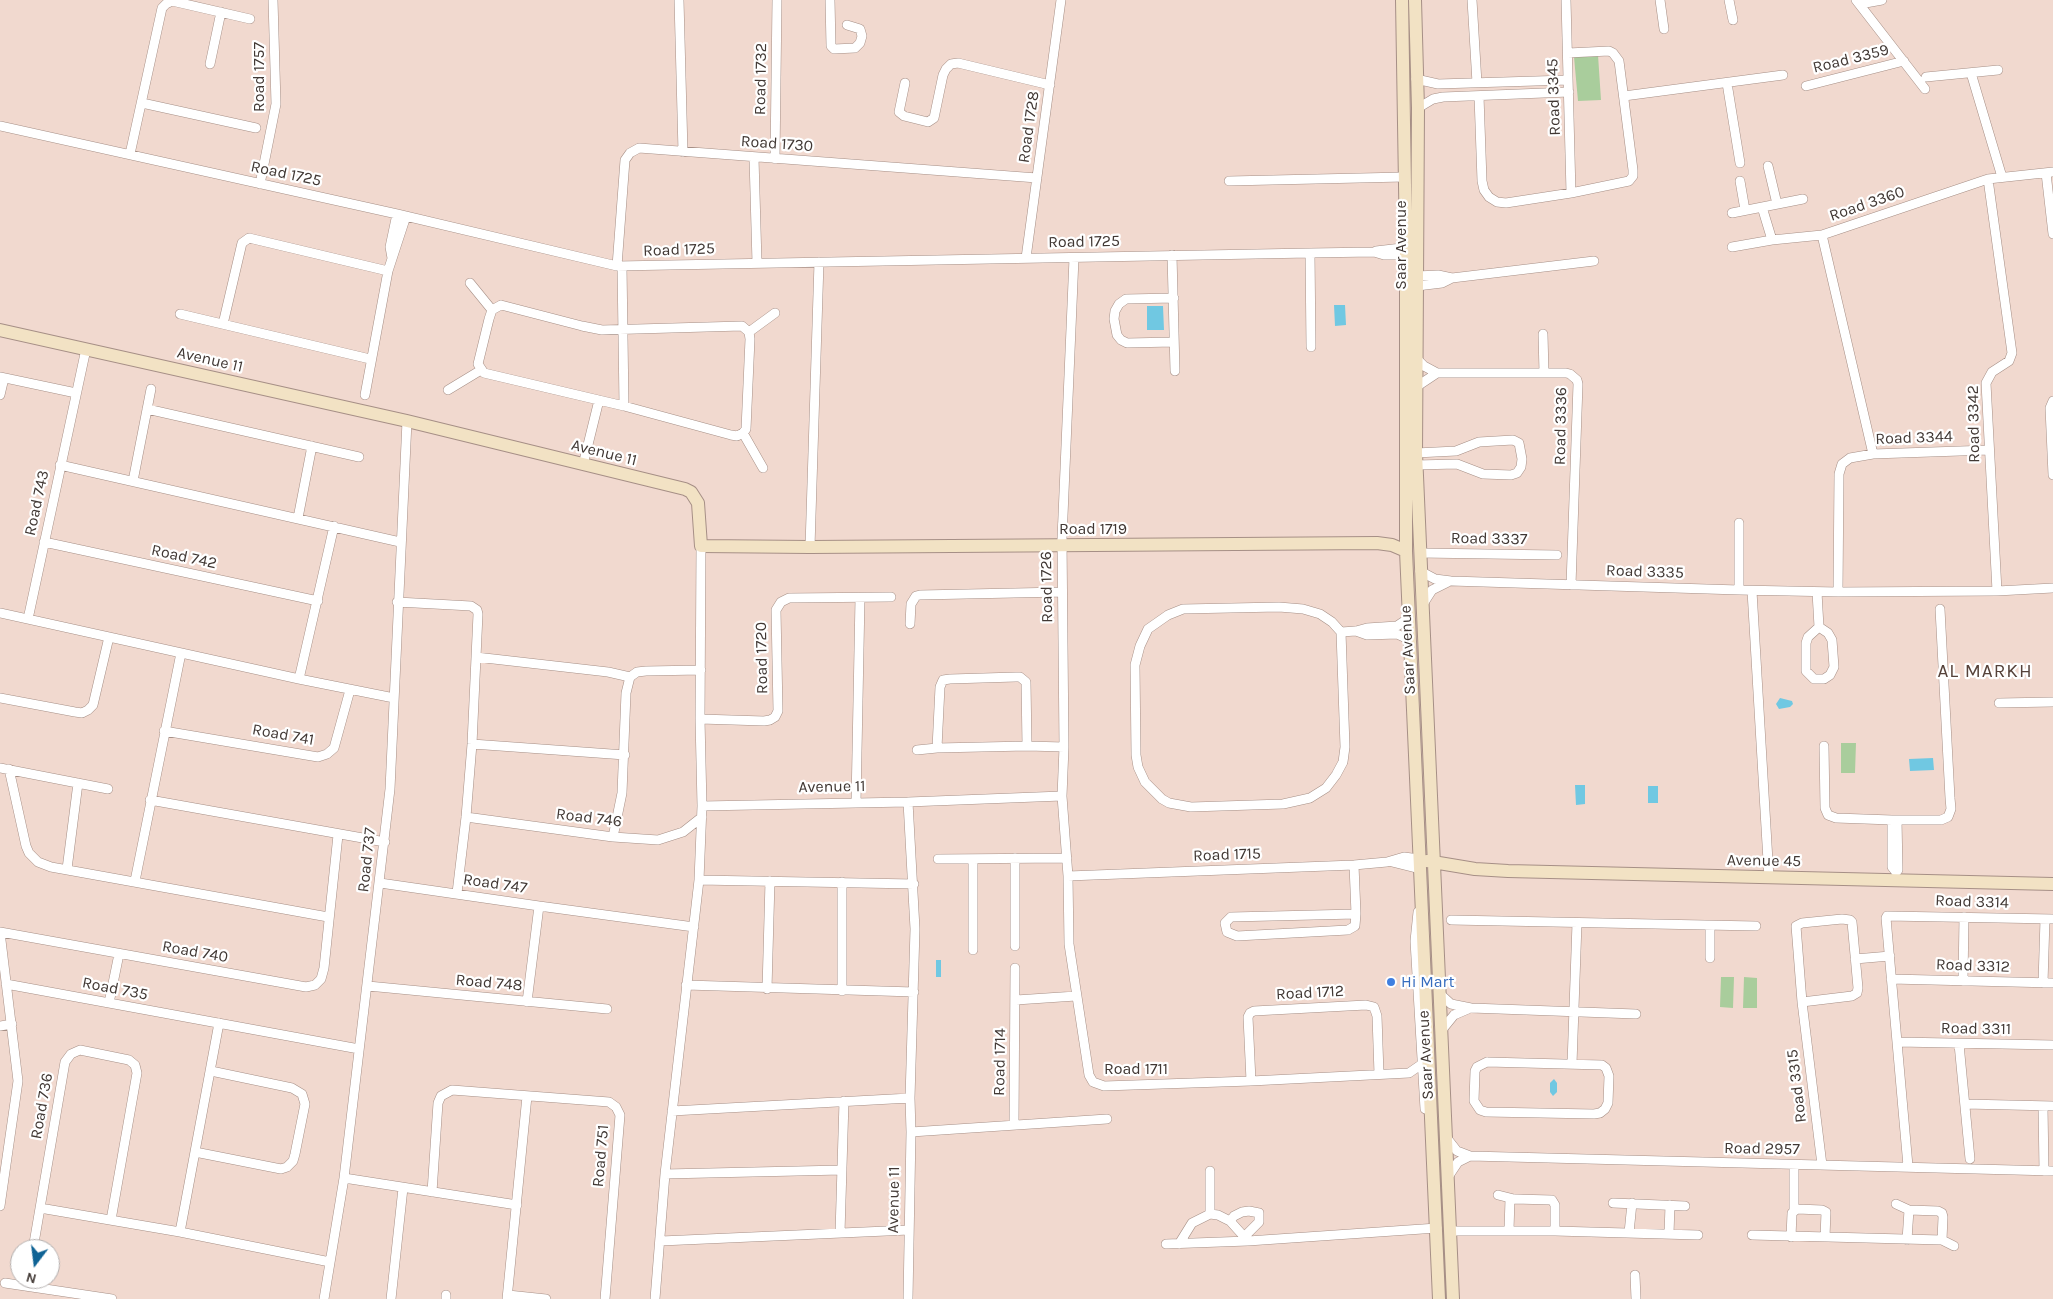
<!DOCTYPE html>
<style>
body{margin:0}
#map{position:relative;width:2053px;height:1299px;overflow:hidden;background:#f1d9cf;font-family:Karla,sans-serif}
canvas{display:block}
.north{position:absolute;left:10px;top:1239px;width:50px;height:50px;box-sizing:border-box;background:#fff;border:1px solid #b3afae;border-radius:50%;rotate:195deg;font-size:14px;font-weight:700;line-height:20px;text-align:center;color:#413834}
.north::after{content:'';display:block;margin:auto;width:18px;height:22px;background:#0f6395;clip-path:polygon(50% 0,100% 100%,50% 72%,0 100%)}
</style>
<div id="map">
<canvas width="2053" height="1299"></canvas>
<div class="north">N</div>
</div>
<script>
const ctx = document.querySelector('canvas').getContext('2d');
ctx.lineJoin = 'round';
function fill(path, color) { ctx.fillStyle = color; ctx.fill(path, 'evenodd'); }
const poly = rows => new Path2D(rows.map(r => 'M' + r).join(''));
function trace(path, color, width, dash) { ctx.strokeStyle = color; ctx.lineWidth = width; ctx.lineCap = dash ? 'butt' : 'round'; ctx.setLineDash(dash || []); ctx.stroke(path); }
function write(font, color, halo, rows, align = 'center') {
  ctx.font = font + ' Karla,sans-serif'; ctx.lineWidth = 4.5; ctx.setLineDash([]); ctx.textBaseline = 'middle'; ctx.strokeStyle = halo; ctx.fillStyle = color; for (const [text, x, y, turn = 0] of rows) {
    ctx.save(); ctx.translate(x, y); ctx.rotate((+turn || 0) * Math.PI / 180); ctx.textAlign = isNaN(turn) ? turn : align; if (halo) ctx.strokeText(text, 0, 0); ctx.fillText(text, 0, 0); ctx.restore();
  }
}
fill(poly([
 [1598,55,1601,100,1578,101,1574,57],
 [1841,743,1856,743,1855,773,1841,773],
 [1721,977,1734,977,1733,1008,1720,1007],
 [1744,977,1757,978,1757,1008,1743,1008]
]), '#a9cd9c');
fill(poly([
 [1334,305,1345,305,1346,325,1335,326],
 [1147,306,1163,306,1164,330,1147,330],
 [1780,698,1792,701,1793,704,1790,707,1779,709,1776,704],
 [1933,758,1934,770,1910,771,1909,759],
 [1575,785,1585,785,1585,804,1576,805],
 [1648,786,1658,786,1658,803,1648,803],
 [936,960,941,960,941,977,936,977],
 [1554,1079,1557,1083,1557,1092,1553,1096,1550,1092,1550,1083]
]), '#70c8e2');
const street = poly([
 [679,0,683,152],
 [830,0,831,46,834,49,855,48,860,43,862,36,860,29,847,25],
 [1472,0,1477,83],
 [1566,0,1571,193],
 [1660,0,1664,29],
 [1729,0,1733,20],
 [1856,0,1925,89],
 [1860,4,1882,0],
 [210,64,221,12],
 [1971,73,2002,177],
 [1926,77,1998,70],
 [1416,79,1438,84,1568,80],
 [905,83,899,112,904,116,928,122,934,118,943,75,946,69,951,64,958,63,1050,85],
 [1727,83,1740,163],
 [1806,86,1904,61],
 [1479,96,1482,181,1484,190,1489,197,1497,202,1506,203,1571,193,1629,181,1633,176,1633,170,1619,61,1613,53,1609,51,1568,53],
 [1624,96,1783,75],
 [142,103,256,128],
 [1418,108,1433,99,1443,97,1569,92],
 [0,126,397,214,617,266,1310,253,1374,252,1384,255,1411,255],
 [130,154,162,8,166,4,172,1,250,19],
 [754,158,757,263],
 [775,159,777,0],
 [1768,166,1777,204],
 [2046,173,2053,234],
 [1988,179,2012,353,2009,361,1992,372,1986,383,1997,591],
 [1229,181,1404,177],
 [1740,181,1745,210],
 [260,184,276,104,273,0],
 [1762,207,1772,240],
 [1732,213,1803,199],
 [1822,235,1873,454],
 [1732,247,1772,240,1822,235,1988,179,2053,172],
 [1376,251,1410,247],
 [1310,253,1311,347],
 [1172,255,1175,371],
 [392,258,390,247,397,214],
 [1026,258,1061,0],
 [1074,258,1062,539,1064,747,1062,796,1068,876,1069,944,1089,1075,1093,1082,1104,1086,1251,1081,1409,1073,1422,1064],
 [617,266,625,160,630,153,639,148,1037,178],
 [622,266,624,406],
 [1417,276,1438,275,1452,278,1594,261],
 [470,283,492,310],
 [1417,286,1442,283,1452,278],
 [1174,298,1126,299,1119,304,1115,311,1114,319,1117,335,1121,340,1127,343,1174,342],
 [501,305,582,326,602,330,742,326,749,332,750,339,746,429,743,433,737,436,731,435,624,406,484,373,478,364,489,319,492,310,501,305],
 [180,314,370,359],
 [223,324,242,243,249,238,388,271],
 [749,332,775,313],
 [1543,334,1544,373],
 [1416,358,1424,366,1437,373,1566,373,1570,374,1577,380,1578,384,1571,585],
 [0,377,76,393],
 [1416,387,1437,373],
 [448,390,481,370],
 [0,395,4,378],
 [365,395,388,271,406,216],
 [2053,401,2050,408,2053,475],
 [147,409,359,457],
 [743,433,763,468],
 [1416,453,1456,451,1479,442,1513,440,1519,443,1522,459,1521,467,1517,473,1511,475,1483,474,1457,464,1416,465],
 [60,465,400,542],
 [583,465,599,400],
 [133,481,151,389],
 [298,518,312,446],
 [44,542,318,601],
 [810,547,819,262],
 [1420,553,1557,555],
 [1420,571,1435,579,1451,581,1739,590,1838,592,1997,591,2053,588],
 [1739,590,1739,523],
 [1752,591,1769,878],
 [1817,592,1819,627],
 [1838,592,1839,474,1842,464,1850,458,1873,454,1989,450],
 [397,602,471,606,477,610,478,614,472,744,466,817,457,893],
 [1423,604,1432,590,1448,582],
 [1279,607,1303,609,1320,614,1332,622,1341,632,1345,747,1343,762,1336,775,1326,788,1310,798,1283,804,1191,807,1169,803,1162,799,1145,782,1138,767,1136,755,1135,665,1140,646,1148,629,1168,615,1183,609,1279,607],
 [0,613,299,679,394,698],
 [28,619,86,349],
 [910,624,911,604,916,596,920,595,1062,592],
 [1819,627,1828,633,1832,640,1834,667,1830,675,1824,679,1814,679,1806,671,1806,643,1808,637,1819,627],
 [1356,631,1367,635,1397,634,1410,640],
 [1341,632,1356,631,1367,628,1397,626,1409,618],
 [476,657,608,672,630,677],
 [1016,677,1020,677,1026,682,1027,746,937,748,940,687,943,680,950,679,1016,677],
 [299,679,334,526],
 [0,698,75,712,82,713,88,710,93,705,109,637],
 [1999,703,2053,702],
 [700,719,764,721,770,720,775,717,778,711,776,610,781,602,789,598,891,597],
 [164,731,318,757,327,754,334,748,350,690],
 [472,744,625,755],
 [1027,746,1064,747],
 [1824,746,1825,808,1828,815,1836,818,1892,820,1941,820,1948,817,1951,809,1950,798,1940,609],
 [917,750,937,748],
 [0,768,108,789],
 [9,769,26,846,29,853,38,862,51,867,328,917],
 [150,800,385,842],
 [856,803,860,598],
 [702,806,908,802,1062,796],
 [466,817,613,837,658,840,683,832,702,817],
 [1892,820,1892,867,1896,872,1898,870,1897,820],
 [613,837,622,793,626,693,630,677,637,672,646,671,701,670],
 [938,859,1067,858],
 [1392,862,1420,869],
 [1354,865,1356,914,1355,926,1348,930,1237,936,1227,932,1225,923,1231,917,1356,914],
 [67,869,78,783],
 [1068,876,1354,865,1387,862,1404,857,1419,859],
 [699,880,914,884],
 [135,881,181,653],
 [842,882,842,991],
 [380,883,539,906,527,1002],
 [539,906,694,927],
 [1418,912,1415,941,1425,1109],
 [1842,919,1850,920,1852,922,1858,988,1857,993,1852,996,1802,1002,1796,926,1802,923,1842,919],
 [1451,920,1756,926],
 [0,932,306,987,315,985,321,979,324,968,338,835],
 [0,932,18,1081,0,1206],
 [1015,946,1015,858],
 [973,950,973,859],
 [1710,958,1710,926],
 [1855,959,1890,956],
 [1891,979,2053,983],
 [1963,981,1964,917],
 [2043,983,2045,919],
 [6,984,359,1049],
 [686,985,914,992],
 [368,986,607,1009],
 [767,989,770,881],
 [1439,993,1451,1004,1471,1008,1636,1014],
 [1016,1000,1076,996],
 [1802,1002,1822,1165],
 [109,1003,119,954],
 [0,1026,12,1024],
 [1441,1031,1454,1015,1468,1009],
 [1898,1042,2053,1045],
 [1959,1044,1970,1159],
 [1487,1062,1602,1065,1606,1068,1609,1076,1608,1103,1605,1109,1600,1113,1594,1114,1486,1112,1480,1110,1474,1101,1475,1071,1477,1067,1487,1062],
 [1572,1064,1577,923],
 [1251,1081,1248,1017,1250,1013,1254,1011,1366,1005,1374,1007,1377,1016,1379,1074],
 [1965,1104,2053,1106],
 [2043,1106,2044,1171],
 [672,1111,910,1098],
 [1014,1124,1015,968],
 [911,1132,1107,1119],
 [1446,1137,1457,1151,1470,1156,2053,1171],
 [195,1152,281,1169,287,1167,293,1161,295,1154,305,1104,302,1094,292,1088,211,1071],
 [1908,1166,1886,918,1887,916,2053,919],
 [1210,1171,1210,1214],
 [665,1174,842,1170],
 [1448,1177,1458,1162,1470,1156],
 [344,1178,517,1205],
 [432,1192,438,1103,441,1096,452,1090,609,1102,616,1107,620,1115,605,1299],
 [1498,1195,1514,1199,1552,1200,1555,1205,1555,1231],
 [1613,1203,1685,1206],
 [1896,1204,1909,1210,1938,1211,1942,1213,1943,1217,1942,1240],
 [40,1208,180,1232,330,1262],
 [1794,1210,1794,1165],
 [1230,1221,1234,1216,1242,1212,1249,1211,1259,1213,1259,1222,1245,1236],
 [1509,1230,1510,1199],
 [1451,1231,1555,1231,1698,1235],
 [180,1232,219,1023],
 [840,1233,844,1101],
 [1629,1233,1632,1203],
 [1669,1234,1670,1205],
 [1752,1235,1942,1240,1954,1246],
 [1791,1237,1792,1213,1797,1209,1822,1210,1826,1212,1825,1237],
 [1907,1240,1909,1210],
 [661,1241,909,1230],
 [1166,1244,1248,1241,1437,1228],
 [1179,1244,1192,1223,1210,1214,1218,1215,1230,1221,1248,1241],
 [33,1249,65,1062,71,1054,80,1050,129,1060,135,1065,137,1073,111,1220],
 [1635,1275,1636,1299],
 [5,1283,112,1299],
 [508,1295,546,1299],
 [324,1299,344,1178,390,789,407,421],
 [391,1299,403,1188],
 [446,1299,446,1295],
 [507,1299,527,1096],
 [655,1299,665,1174,699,880,702,806,700,719,701,546],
 [908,1299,911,1132,910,1098,915,929,908,802]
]);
const secondary = poly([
 [1402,0,1406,247,1406,551,1439,1299],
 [1415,0,1418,108,1416,453,1453,1299],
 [0,330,407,421,685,489,691,492,698,503,701,546,810,547,1377,543,1392,545,1406,551],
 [1427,861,1475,869,1508,871,2053,884]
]);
trace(street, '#a68f86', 10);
trace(secondary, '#a68f86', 14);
trace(street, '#fff', 9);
trace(secondary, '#f2e2c4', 12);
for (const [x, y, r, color] of [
 [1391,982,5,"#3f7fe0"]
]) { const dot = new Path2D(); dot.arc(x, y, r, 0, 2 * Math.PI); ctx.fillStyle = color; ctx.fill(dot); trace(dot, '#fff', 2); }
write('16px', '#413834', '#fff', [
 ["Road 3359",1851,59,-14],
 ["Road 1757",259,77,-90],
 ["Road 1732",761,79,-89],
 ["Road 3345",1554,97,-92],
 ["Road 1728",1029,127,-82],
 ["Road 1730",777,144,4],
 ["Road 1725",286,174,12],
 ["Road 3360",1867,204,-19],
 ["Road 1725",1084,242,-1],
 ["Saar Avenue",1401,245,-90],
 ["Road 1725",679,250,-2],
 ["Avenue 11",210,360,13],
 ["Road 3342",1974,424,-91],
 ["Road 3336",1561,426,-89],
 ["Road 3344",1914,438,-2],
 ["Avenue 11",604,453,14],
 ["Road 743",37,503,-78],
 ["Road 1719",1093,529],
 ["Road 3337",1489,539,1],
 ["Road 742",184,557,12],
 ["Road 3335",1645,572,2],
 ["Road 1726",1047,587,-91],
 ["Saar Avenue",1408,650,-93],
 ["Road 1720",762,658,-91],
 ["Road 741",283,735,10],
 ["Avenue 11",832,787,-1],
 ["Road 746",589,818,7],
 ["Road 1715",1227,855,-2],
 ["Road 737",367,860,-84],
 ["Avenue 45",1764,861,1],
 ["Road 747",495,884,8],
 ["Road 3314",1972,902,2],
 ["Road 740",195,952,10],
 ["Road 3312",1973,966,2],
 ["Road 748",489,983,5],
 ["Road 735",115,989,11],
 ["Road 1712",1310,993,-3],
 ["Road 3311",1976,1029,1],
 ["Saar Avenue",1426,1055,-93],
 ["Road 1714",1000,1062,-89],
 ["Road 1711",1136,1069],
 ["Road 3315",1797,1086,-97],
 ["Road 736",42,1106,-80],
 ["Road 2957",1762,1149,1],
 ["Road 751",601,1156,-85],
 ["Avenue 11",894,1200,-89]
]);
write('16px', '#366cbe', '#fff', [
 ["Hi Mart",1401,982]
], 'left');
ctx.letterSpacing = '1px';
write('19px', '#56423a', '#fff', [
 ["AL MARKH",1985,672]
]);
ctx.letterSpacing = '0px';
</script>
